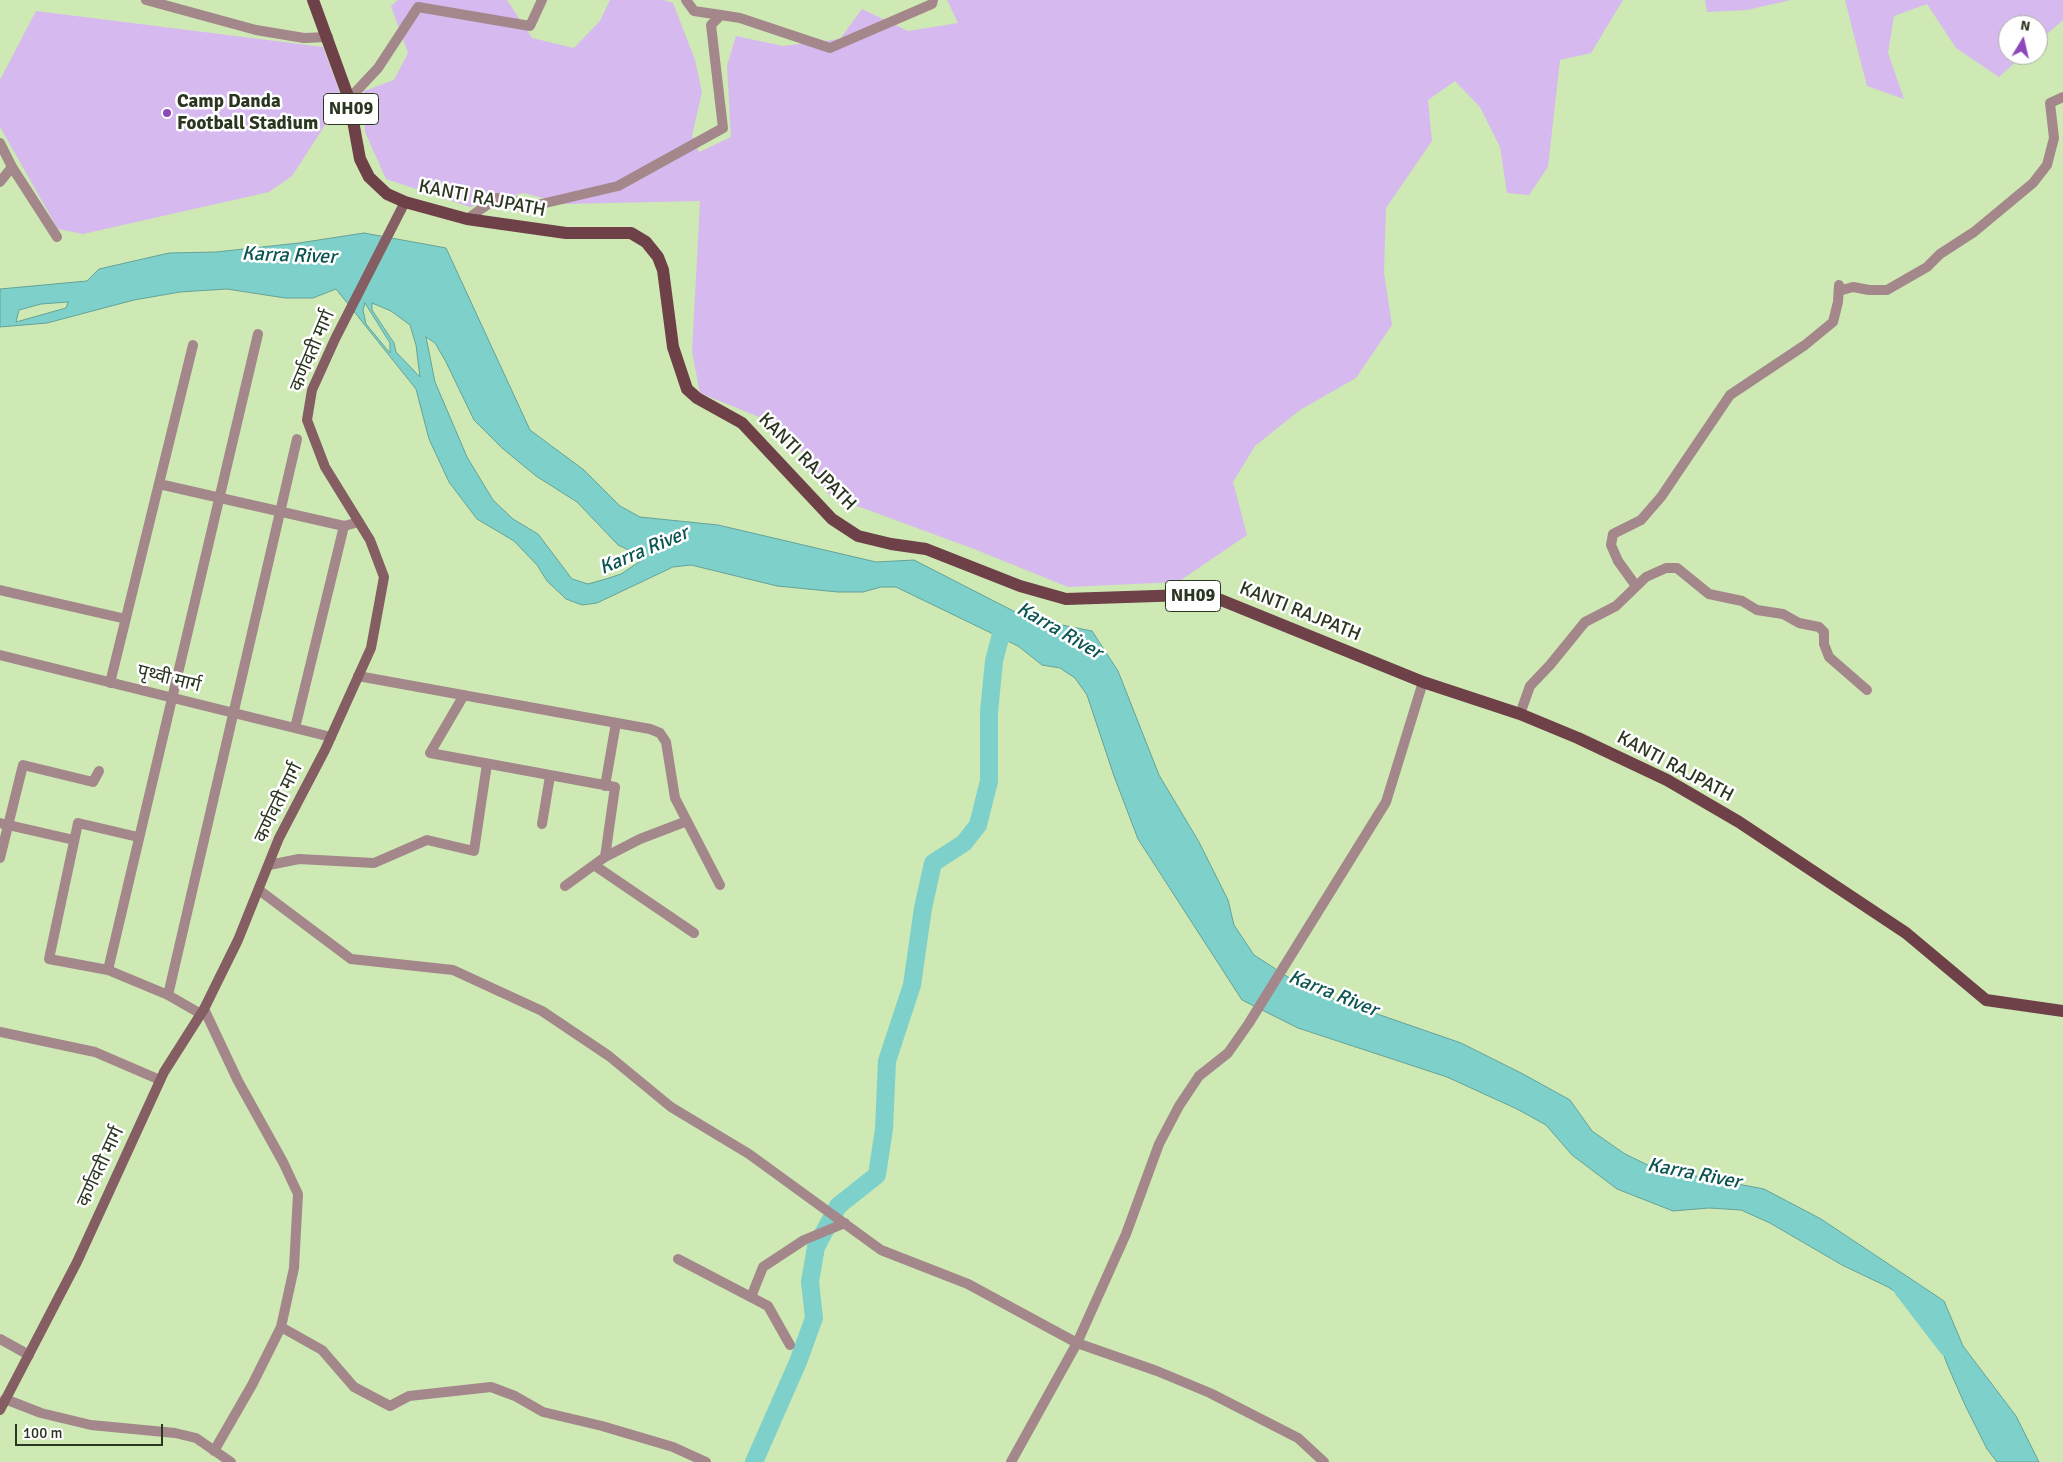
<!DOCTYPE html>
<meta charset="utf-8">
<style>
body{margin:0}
#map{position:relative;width:2063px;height:1462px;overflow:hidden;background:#cee9b4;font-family:Signika,sans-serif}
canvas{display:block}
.north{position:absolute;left:1998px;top:15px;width:50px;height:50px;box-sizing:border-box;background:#fff;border:1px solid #aaafa6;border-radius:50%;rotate:9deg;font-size:14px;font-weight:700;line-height:20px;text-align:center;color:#2b3621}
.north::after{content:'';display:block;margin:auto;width:18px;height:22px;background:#8e48bb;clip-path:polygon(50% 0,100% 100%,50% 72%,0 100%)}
.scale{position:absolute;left:15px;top:1424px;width:148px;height:22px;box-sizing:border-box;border:2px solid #2b3621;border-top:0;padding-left:6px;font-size:15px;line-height:18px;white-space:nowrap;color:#2b3621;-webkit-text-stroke:4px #fff;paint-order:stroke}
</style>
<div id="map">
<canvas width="2063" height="1462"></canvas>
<div class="north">N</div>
<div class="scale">100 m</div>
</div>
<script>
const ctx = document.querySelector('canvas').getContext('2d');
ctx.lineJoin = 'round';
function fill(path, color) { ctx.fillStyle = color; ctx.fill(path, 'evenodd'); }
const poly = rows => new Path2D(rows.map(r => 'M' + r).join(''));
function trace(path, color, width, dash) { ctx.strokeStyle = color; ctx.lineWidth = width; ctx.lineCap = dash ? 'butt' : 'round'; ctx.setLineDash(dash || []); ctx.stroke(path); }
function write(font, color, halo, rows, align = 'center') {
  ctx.font = font + ' Signika,"Noto Sans Devanagari",sans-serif'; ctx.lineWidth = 5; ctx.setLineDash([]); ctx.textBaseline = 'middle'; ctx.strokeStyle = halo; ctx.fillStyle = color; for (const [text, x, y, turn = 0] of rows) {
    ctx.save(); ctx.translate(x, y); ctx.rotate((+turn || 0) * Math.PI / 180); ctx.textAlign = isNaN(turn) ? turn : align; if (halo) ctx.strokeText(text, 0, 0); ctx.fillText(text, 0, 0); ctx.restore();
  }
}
fill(poly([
 [398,0,507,0,532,38,574,48,600,21,610,0,664,0,673,3,695,60,702,92,692,136,699,152,731,137,727,66,736,36,783,46,840,39,862,9,908,31,958,23,947,0,1623,0,1591,53,1560,60,1548,167,1529,195,1507,193,1500,147,1480,107,1455,81,1428,100,1432,141,1386,208,1384,273,1392,325,1356,378,1300,410,1255,446,1233,482,1247,535,1178,582,1068,587,974,549,830,496,786,428,700,393,692,352,700,201,566,204,523,193,470,207,386,179,365,132,364,91,394,80,408,53,391,6],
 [1705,0,1791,0,1747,10,1707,12],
 [1845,0,2063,0,2063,20,2038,42,2038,25,2008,25,2008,55,2023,55,1999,77,1956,48,1927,4,1894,16,1888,53,1904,99,1867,86],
 [36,11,323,47,342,99,292,176,269,192,83,234,58,229,0,127,0,80]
]), '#d6b9ee');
const water = poly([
 [364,233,446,248,530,430,584,470,620,506,640,517,718,525,876,562,914,560,1027,618,1092,631,1118,671,1159,775,1199,842,1228,900,1234,925,1254,955,1308,990,1461,1043,1523,1074,1570,1100,1592,1131,1625,1154,1654,1168,1764,1189,1821,1219,1944,1301,1963,1346,2016,1416,2039,1462,1997,1462,1987,1449,1965,1405,1947,1364,1929,1314,1888,1287,1842,1265,1770,1223,1741,1210,1709,1208,1673,1211,1617,1189,1572,1155,1546,1125,1517,1109,1447,1077,1298,1028,1242,1000,1138,839,1114,776,1087,695,1075,678,1060,668,1042,665,1018,646,896,587,881,587,863,592,838,592,777,586,691,565,673,567,597,603,582,605,566,599,547,581,537,565,514,541,477,519,449,482,429,439,416,389,336,289,313,298,285,298,227,289,180,292,134,300,47,323,0,327,0,289,87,281,99,269,169,253,216,252,299,243,364,233],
 [68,302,66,308,16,322,19,310,41,304,68,302],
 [365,303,390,343,390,353,366,324,363,310,365,303],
 [372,303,391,311,410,325,416,345,420,377,396,352,394,343,372,310,372,303],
 [426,337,435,343,445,360,474,420,502,448,536,476,577,502,618,545,645,558,621,574,606,579,588,584,572,579,538,534,513,519,493,500,467,457,435,382,426,337]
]);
fill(water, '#7ed0ca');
trace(water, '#65a297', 1);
trace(poly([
 [1902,1288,1948,1348],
 [754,1462,798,1362,814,1318,810,1282,816,1247,838,1206,877,1175,884,1129,887,1061,912,985,923,908,933,863,964,843,978,825,989,781,989,712,994,661,1004,623]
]), '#7ed0ca', 18);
trace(poly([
 [146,0,256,30,304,38,328,37],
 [686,0,694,11,721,15],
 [349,99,378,68,418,7,530,26,542,0],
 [0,143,12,167,0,182],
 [12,167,57,237],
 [467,219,497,198,537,205,618,186,723,128,711,25,721,15,740,18,830,48,932,4,933,0],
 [1839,291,1853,287,1869,290,1887,290,1927,267,1940,254,1974,232,2033,183,2047,165,2054,138,2050,103,2063,97],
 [159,484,344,526,359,522],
 [1636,586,1618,561,1611,545,1613,534,1641,520,1661,497,1730,395,1805,345,1833,322,1838,302,1839,285],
 [0,590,126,619],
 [0,655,331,737],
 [358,676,650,729,660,733,666,742,675,798,720,885],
 [110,683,193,345],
 [464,695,430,753,615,787,605,857],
 [1520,714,1530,686,1550,665,1585,622,1616,606,1646,577,1666,568,1677,568,1709,594,1742,601,1757,610,1783,614,1799,623,1819,627,1824,632,1824,644,1829,657,1867,690],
 [295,728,344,526],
 [605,786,616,723],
 [0,823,74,840],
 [542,824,550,776],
 [138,837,78,823,49,959,108,970,168,995,201,1014],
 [0,858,23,765,93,782,99,771],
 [269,865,299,859,374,863,427,840,474,851,487,764],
 [594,865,694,933],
 [565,886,605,857,640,839,687,821],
 [259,890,351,959,453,970,542,1011,609,1056,671,1107,749,1154,881,1250,968,1284,1077,1343,1157,1371,1210,1393,1298,1438,1324,1462],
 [108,970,258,334],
 [168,995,297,439],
 [204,1009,238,1081,283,1162,298,1194,294,1268,281,1327,252,1385,214,1451],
 [0,1032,95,1052,160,1080],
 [678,1259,768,1306,790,1345],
 [751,1297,763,1267,804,1240,845,1223],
 [281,1327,322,1350,354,1387,390,1406,409,1396,491,1387,515,1396,543,1412,602,1426,673,1447,706,1462],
 [0,1339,29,1355],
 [5,1399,41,1413,91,1425,175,1433,196,1438,231,1462],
 [1011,1462,1077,1343,1126,1234,1159,1144,1179,1106,1199,1076,1228,1053,1249,1023,1386,802,1423,682]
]), '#a3878b', 10);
trace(poly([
 [0,1410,77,1262,164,1072,204,1009,238,940,279,838,325,750,371,648,384,577,370,540,325,467,307,420,312,390,335,339,405,202]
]), '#855e63', 10);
trace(poly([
 [313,0,349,99,360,159,369,177,387,194,405,202,467,219,566,233,631,233,646,242,658,257,663,270,673,347,687,389,697,398,742,423,832,519,858,536,891,544,926,549,1020,586,1066,599,1186,595,1221,600,1423,682,1520,714,1578,738,1667,780,1739,822,1906,933,1986,1000,2063,1011]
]), '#6e4047', 12);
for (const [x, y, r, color] of [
 [167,113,5,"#8e48bb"]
]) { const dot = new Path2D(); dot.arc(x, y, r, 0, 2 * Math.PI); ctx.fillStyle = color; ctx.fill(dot); trace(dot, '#fff', 2); }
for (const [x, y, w] of [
 [351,109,55],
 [1193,596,55]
]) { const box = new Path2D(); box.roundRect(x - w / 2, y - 15.5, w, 31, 4); ctx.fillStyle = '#fff'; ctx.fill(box); trace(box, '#2b3621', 1); }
write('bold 18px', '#2b3621', null, [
 ["NH09",351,109],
 ["NH09",1193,596]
]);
write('bold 19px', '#2b3621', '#fff', [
 ["Camp Danda",177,102],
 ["Football Stadium",177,124]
], 'left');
write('19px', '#2b3621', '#fff', [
 ["KANTI RAJPATH",482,199,11],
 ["कर्णवती मार्ग",313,351,-67],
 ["KANTI RAJPATH",807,462,45],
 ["KANTI RAJPATH",1300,612,22],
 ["पृथ्वी मार्ग",169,679,14],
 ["KANTI RAJPATH",1675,767,28],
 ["कर्णवती मार्ग",279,803,-64],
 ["कर्णवती मार्ग",101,1167,-65]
]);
write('italic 20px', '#0c5652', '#fff', [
 ["Karra River",289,256,2],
 ["Karra River",644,551,-23],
 ["Karra River",1059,631,30],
 ["Karra River",1333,994,22],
 ["Karra River",1694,1174,11]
]);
</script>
